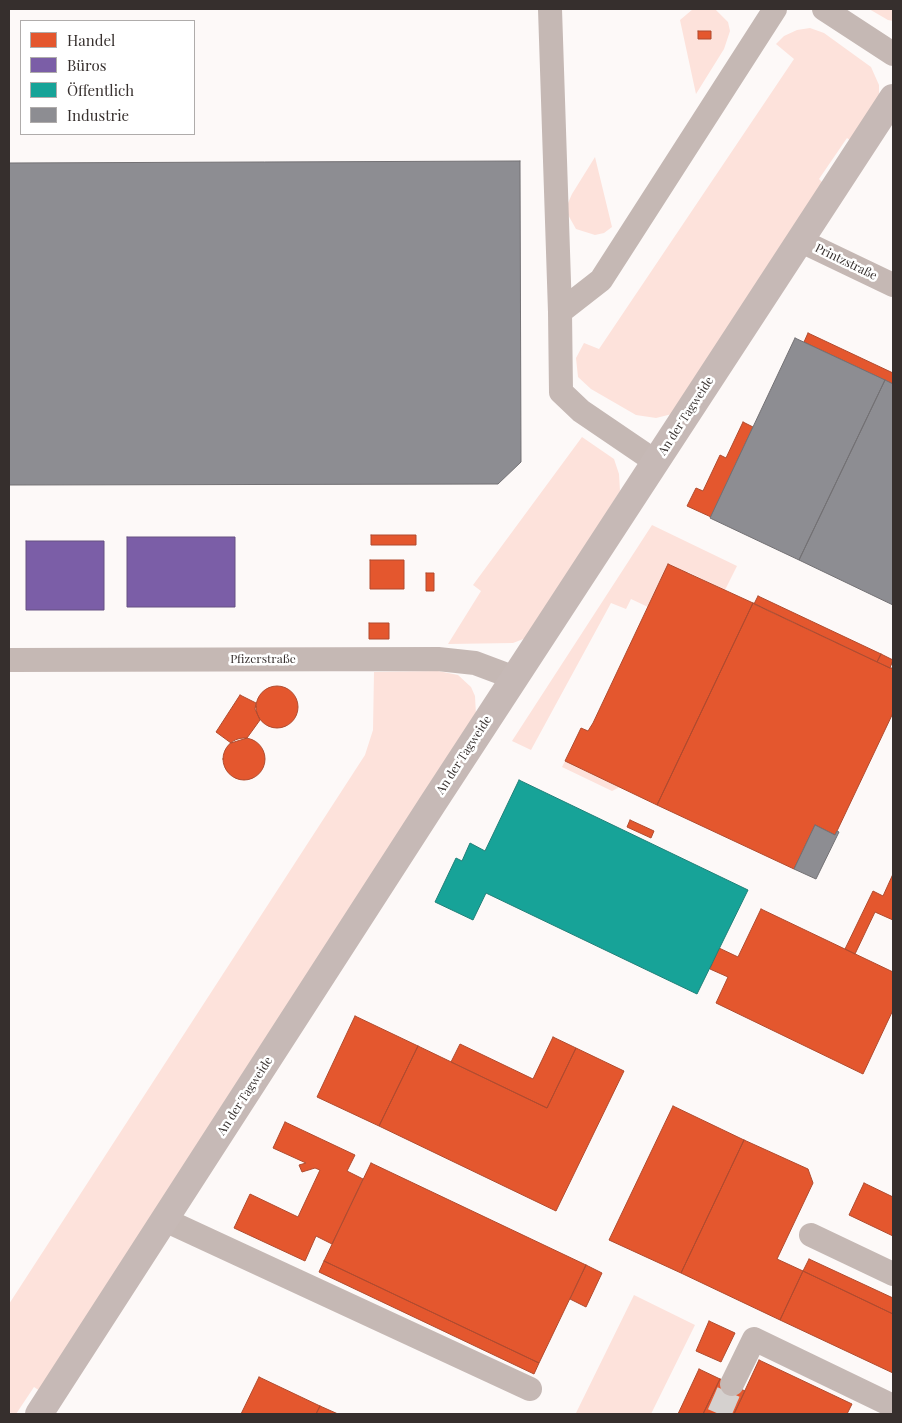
<!DOCTYPE html>
<meta charset="utf-8">
<style>
body{margin:0}
#map{position:relative;width:902px;height:1423px;overflow:hidden;background:#fdf9f8;font-family:"Playfair Display",serif}
canvas{display:block}
.frame{position:absolute;inset:0;border:10px solid #362f2d;pointer-events:none}
.legend{position:absolute;left:20px;top:20px;width:175px;height:115px;box-sizing:border-box;background:#fff;border:1px solid #afacab;margin:0;padding:6px 9px;list-style:none;font-size:15px;color:#362f2d}
.legend li{display:flex;align-items:center;gap:10px;height:25px}
.legend b{width:25px;border:1px solid #afacab}
</style>
<div id="map">
<canvas width="902" height="1423"></canvas>
<div class="frame"></div>
<ul class="legend">
<li><b style="height:14px;background:#e4572e"></b>Handel</li>
<li><b style="height:14px;background:#7b5ea7"></b>Büros</li>
<li><b style="height:14px;background:#17a398"></b>Öffentlich</li>
<li><b style="height:14px;background:#8d8d92"></b>Industrie</li>
</ul>
</div>
<script>
const ctx = document.querySelector('canvas').getContext('2d');
ctx.lineJoin = 'round';
function fill(path, color) { ctx.fillStyle = color; ctx.fill(path, 'evenodd'); }
const poly = rows => new Path2D(rows.map(r => 'M' + r).join(''));
function trace(path, color, width, dash) { ctx.strokeStyle = color; ctx.lineWidth = width; ctx.lineCap = dash ? 'butt' : 'round'; ctx.setLineDash(dash || []); ctx.stroke(path); }
function write(font, color, halo, rows, align = 'center') {
  ctx.font = font + ' "Playfair Display",serif'; ctx.lineWidth = 5; ctx.setLineDash([]); ctx.textBaseline = 'middle'; ctx.strokeStyle = halo; ctx.fillStyle = color; for (const [text, x, y, turn = 0] of rows) {
    ctx.save(); ctx.translate(x, y); ctx.rotate((+turn || 0) * Math.PI / 180); ctx.textAlign = isNaN(turn) ? turn : align; if (halo) ctx.strokeText(text, 0, 0); ctx.fillText(text, 0, 0); ctx.restore();
  }
}
fill(poly([
 [693,9,715,9,728,22,730,31,724,49,696,94,680,20],
 [869,9,893,9,893,21,888,20],
 [810,28,824,33,871,67,879,85,879,100,851,141,847,138,819,179,823,183,672,414,656,418,636,415,591,389,578,377,576,358,584,343,599,349,794,59,776,44,784,36,797,30],
 [595,157,612,227,604,233,595,235,576,229,567,213,568,203,572,194],
 [582,437,614,459,619,474,620,491,543,613,526,638,513,643,448,644,481,591,473,585],
 [652,525,737,566,725,590,688,572,648,607,631,599,626,609,611,603,531,750,512,741],
 [438,671,458,675,471,687,475,696,476,715,40,1391,34,1387,16,1414,9,1414,9,1304,365,755,373,730,374,672],
 [565,761,620,787,612,791,562,767],
 [634,1295,695,1325,651,1414,579,1414,576,1413]
]), '#fde2db');
const shops = poly([
 [698,31,711,31,711,39,698,39,698,31],
 [808,333,893,373,893,384,804,342,808,333],
 [743,422,753,427,711,517,687,506,696,488,703,491,720,455,726,458,743,422],
 [371,535,416,535,416,545,371,545,371,535],
 [370,560,404,560,404,589,370,589,370,560],
 [668,564,753,603,657,805,565,761,581,728,588,731,593,723,668,564],
 [426,573,434,573,434,591,426,591,426,573],
 [758,596,881,654,877,662,754,604,758,596],
 [753,603,890,668,893,668,893,713,837,831,835,835,815,825,794,869,657,805,753,603],
 [369,623,389,623,389,639,369,639,369,623],
 [881,654,893,660,890,668,877,662,881,654],
 '256 707a21 21 0 1 1 42 0a21 21 0 1 1-42 0Z',
 [240,695,256,703,255,709,260,720,247,738,231,743,216,732,240,695],
 '223 759a21 21 0 1 1 42 0a21 21 0 1 1-42 0Z',
 [630,820,654,831,651,838,627,827,630,820],
 [893,874,893,920,875,912,855,954,845,949,873,891,883,896,893,874],
 [761,909,893,972,893,1010,863,1074,716,1003,728,977,710,969,719,948,738,957,761,909],
 [355,1016,418,1046,379,1126,317,1097,355,1016],
 [553,1037,576,1048,547,1108,451,1062,460,1044,533,1079,553,1037],
 [418,1046,547,1108,576,1048,624,1071,556,1211,379,1126,418,1046],
 [673,1106,744,1140,681,1273,609,1240,673,1106],
 [285,1122,355,1155,347,1171,363,1179,332,1244,316,1236,305,1261,234,1228,250,1194,298,1217,320,1170,315,1168,302,1172,299,1165,306,1163,273,1148,285,1122],
 [744,1140,808,1169,813,1183,777,1259,803,1271,780,1320,681,1273,744,1140],
 [371,1163,586,1265,539,1363,324,1261,371,1163],
 [864,1183,893,1197,893,1236,849,1215,864,1183],
 [809,1259,893,1298,893,1314,803,1271,809,1259],
 [324,1261,539,1363,534,1374,319,1272,324,1261],
 [586,1265,602,1273,586,1307,570,1299,586,1265],
 [803,1271,893,1314,893,1373,780,1320,803,1271],
 [709,1321,735,1333,721,1362,696,1351,709,1321],
 [759,1360,852,1404,847,1414,734,1414,759,1360],
 [699,1369,720,1379,703,1414,678,1414,699,1369],
 [259,1377,320,1406,316,1414,241,1414,259,1377],
 [720,1379,745,1391,734,1414,703,1414,720,1379],
 [320,1406,338,1414,316,1414,320,1406]
]);
fill(shops, '#e4572e');
trace(shops, '#b04b2e', 1);
const offices = poly([
 [127,537,235,537,235,607,127,607,127,537],
 [26,541,104,541,104,610,26,610,26,541]
]);
fill(offices, '#7b5ea7');
trace(offices, '#665082', 1);
const public = poly([
 [519,780,748,890,697,994,486,893,473,920,435,902,456,858,462,861,470,843,485,851,519,780]
]);
fill(public, '#17a398');
trace(public, '#208078', 1);
const industry = poly([
 [520,161,521,462,498,484,9,485,9,163,520,161],
 [795,338,885,380,799,560,710,518,795,338],
 [885,380,893,384,893,605,799,560,885,380],
 [815,825,835,835,837,831,839,832,816,879,794,869,815,825]
]);
fill(industry, '#8d8d92');
trace(industry, '#737174', 1);
trace(poly([
 [719,1414,732,1384]
]), '#d5d1cf', 24, [24, 12]);
trace(poly([
 [550,9,560,312],
 [824,9,893,54],
 [799,240,893,285],
 [656,462,581,411,561,392,560,312,601,280,775,9],
 [9,660,438,659,475,663,515,678],
 [165,1220,530,1389],
 [811,1235,893,1274],
 [732,1384,754,1339,893,1406]
]), '#c5b8b4', 24);
trace(poly([
 [39,1414,433,803,893,98]
]), '#c6b9b6', 28);
write('12px', '#362f2d', '#fff', [
 ["Printzstraße",846,262,26],
 ["An der Tagweide",686,416,-57],
 ["Pfizerstraße",263,659],
 ["An der Tagweide",464,755,-57],
 ["An der Tagweide",245,1096,-57]
]);
</script>
